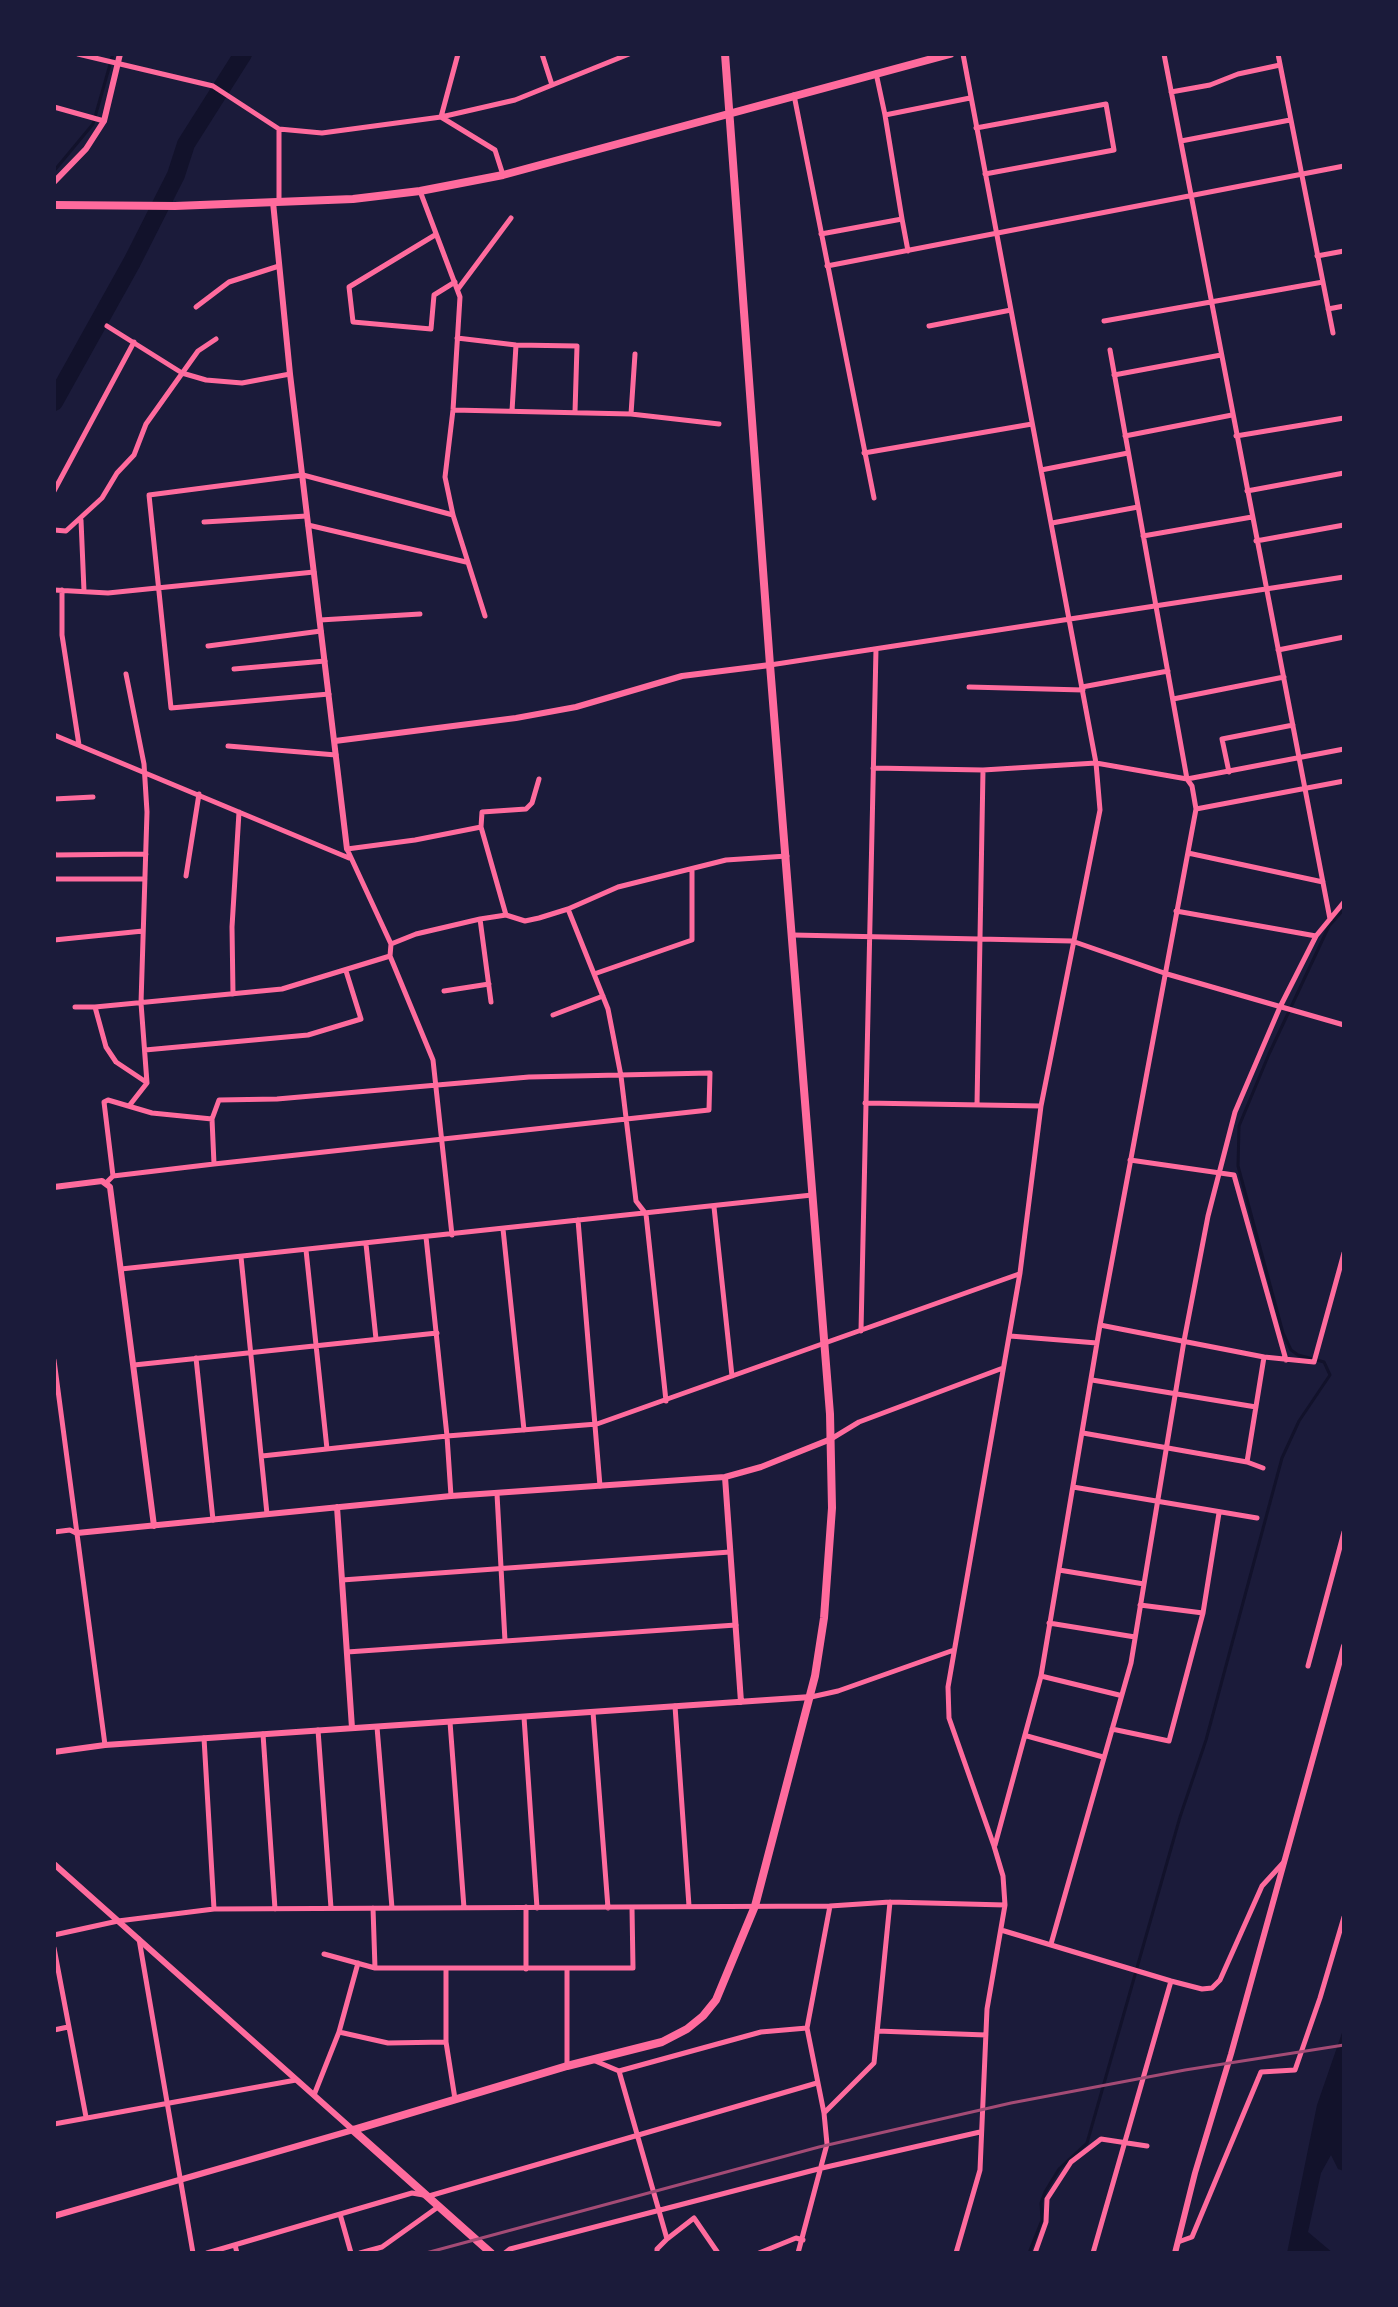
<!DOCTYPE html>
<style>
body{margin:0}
#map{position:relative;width:1398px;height:2307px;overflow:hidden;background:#1b1b3a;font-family:Overpass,sans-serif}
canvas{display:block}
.frame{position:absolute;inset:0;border:56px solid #1b1b3a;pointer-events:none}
</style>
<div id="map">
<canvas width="1398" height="2307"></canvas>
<div class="frame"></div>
</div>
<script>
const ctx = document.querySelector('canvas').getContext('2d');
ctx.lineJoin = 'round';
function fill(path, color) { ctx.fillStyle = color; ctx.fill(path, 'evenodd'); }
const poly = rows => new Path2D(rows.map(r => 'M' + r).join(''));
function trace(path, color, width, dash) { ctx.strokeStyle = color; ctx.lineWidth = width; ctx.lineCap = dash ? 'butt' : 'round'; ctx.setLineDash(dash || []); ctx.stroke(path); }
fill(poly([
 [1344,2027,1344,2171,1338,2169,1331,2155,1321,2173,1308,2232,1333,2253,1287,2253,1317,2105]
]), '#12122b');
trace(poly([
 [54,171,93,124,113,54],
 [1029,2253,1042,2220,1041,2203,1045,2192,1059,2169,1087,2143,1180,1817,1206,1740,1282,1458,1299,1421,1330,1375,1324,1362,1298,1355,1291,1350,1283,1333,1238,1166,1239,1126,1269,1054,1329,926,1344,909]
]), '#12122b', 3);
trace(poly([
 [54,402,132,262,176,175,186,144,243,54]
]), '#12122b', 18);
trace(poly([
 [78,54,213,86,279,129,322,133,441,117,515,100,629,54],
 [542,54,552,85],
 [1164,54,1330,919],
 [1278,54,1333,333],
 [876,73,885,115],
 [1171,92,1210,85,1238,74,1280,65],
 [794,95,874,498],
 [54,107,104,121],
 [441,117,495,150,503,175],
 [441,117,458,54],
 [976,128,1106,104,1114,150,985,174],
 [279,129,279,202],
 [1181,141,1290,120],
 [420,191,460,297,453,410,445,477,453,515,485,616],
 [902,219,885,115,970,98],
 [821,234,902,219,908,251],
 [435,235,349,287,353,322,431,329,434,295,455,282],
 [1317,256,1344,251],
 [827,266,1344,166],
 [458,289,511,218],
 [196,307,229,282,279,266],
 [1328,309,1344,306],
 [1104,321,1323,282],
 [107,326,182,373,206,380,242,383,290,374],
 [929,326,1011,310],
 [457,338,516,345,577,346,575,412],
 [1110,350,1187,779,1344,749],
 [1114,375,1221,355],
 [453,410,631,414,719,424],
 [512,411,516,345],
 [631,414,635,354],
 [1125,436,1232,415],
 [1236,436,1344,418],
 [864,453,1032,424],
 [1041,470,1128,453],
 [54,491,134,342],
 [1247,491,1344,473],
 [81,520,84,591],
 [204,522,307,516],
 [1052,523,1138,507],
 [308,525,466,562],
 [54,530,66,531,102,498,117,473,134,455,146,424,198,351,216,339],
 [1143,536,1252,517],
 [1256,541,1344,525],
 [54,590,108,593,314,572],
 [62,590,62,635,79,745],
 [320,620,420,614],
 [208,646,321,631],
 [1278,650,1344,637],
 [770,665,1344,577],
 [234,669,325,661],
 [126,674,144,764,147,812,141,1003,147,1083,129,1106],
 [969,687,1083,690],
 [1082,687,1168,671],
 [329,694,171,708,149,495,303,475,453,515],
 [1173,699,1284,677],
 [54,735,349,858],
 [228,746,336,755],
 [873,768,983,770,1096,763,1187,779,1192,786,1196,809,1100,1325,1041,1676,995,1845],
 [1229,772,1222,739,1293,725],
 [54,799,93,797],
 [1196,809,1344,781],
 [54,853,54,855,146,854],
 [1188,853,1323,882],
 [186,876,199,794],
 [54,879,145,879],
 [568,909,608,1009,621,1076,636,1201,646,1214,666,1401],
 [1176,911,1316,936],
 [506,915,481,827,482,812,526,809,532,803,539,779],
 [480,919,491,1002],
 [793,935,1072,941,1167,974,1344,1025],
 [54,940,143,931],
 [391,944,416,934,480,919,506,915,525,921,539,918,568,909,618,887,726,860,787,856],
 [594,974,692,940,692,870],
 [444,991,489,984],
 [233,994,232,927,239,812],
 [75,1007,95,1007,282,989,390,956],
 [95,1007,106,1047,116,1062,146,1082],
 [553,1015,603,996],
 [145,1050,308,1035,361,1019,346,971],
 [865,1103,1041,1106],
 [977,1105,983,770],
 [1130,1160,1234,1175,1286,1360],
 [113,1176,104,1102,108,1100,152,1113,212,1119],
 [106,1183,113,1176,214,1164,709,1110,710,1073,529,1077,277,1099,219,1100,212,1119,214,1164],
 [714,1207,732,1376],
 [578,1220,600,1486],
 [503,1229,524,1430],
 [452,1235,433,1060,390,956,391,944,347,849,415,840,481,827],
 [426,1237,447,1436,451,1496],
 [366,1244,376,1339],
 [306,1250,327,1449],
 [241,1257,267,1514],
 [121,1269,812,1195],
 [1100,1325,1264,1357,1247,1462],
 [861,1331,876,649],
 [1010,1336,1097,1343],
 [1264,1357,1314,1362,1344,1253],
 [196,1358,213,1520],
 [54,1360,105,1745],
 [134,1365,437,1333],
 [1092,1380,1256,1407],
 [1083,1433,1247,1462,1263,1468],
 [831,1439,859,1422,1003,1368],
 [262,1456,447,1436,597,1424,1019,1274],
 [1073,1487,1257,1518],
 [497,1494,505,1641],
 [54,1532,70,1530,76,1533],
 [1059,1570,1144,1584],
 [342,1580,730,1552],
 [1140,1605,1203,1613],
 [1049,1623,1135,1637],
 [347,1652,736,1625],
 [1308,1666,1344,1532],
 [1041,1676,1119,1695],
 [811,1697,838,1691,954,1650],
 [675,1706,689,1906],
 [593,1712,608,1908],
 [524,1717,537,1908],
 [450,1722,464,1908],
 [377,1727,392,1908],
 [1112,1729,1169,1741,1203,1613,1219,1513],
 [318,1730,331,1908],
 [263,1734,275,1909],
 [1027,1736,1103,1757],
 [204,1738,214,1909],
 [373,1908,375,1968],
 [1001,1930,1171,1981,1202,1989,1212,1988,1220,1980,1262,1886,1283,1863],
 [54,1935,118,1921,214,1909,830,1906,890,1902,1005,1905],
 [139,1939,193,2253],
 [1051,1944,1131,1663,1184,1341,1208,1216,1235,1112,1280,1007,1316,936,1344,902],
 [54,1948,86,2117],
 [324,1954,375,1968,633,1968,632,1908],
 [526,1969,526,1907],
 [567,1969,567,2065],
 [446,1970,446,2042,455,2099],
 [54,2030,68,2027],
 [877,2031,986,2035],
 [339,2032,388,2043,446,2042],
 [593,2060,619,2071,761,2032,807,2028],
 [619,2071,667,2239,694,2218,718,2253],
 [314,2095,339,2032,358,1963],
 [825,2112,874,2063,890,1902],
 [54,2124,296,2080],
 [340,2214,351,2253],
 [1178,2242,1192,2237,1261,2072,1295,2070,1320,1998,1344,1917],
 [235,2245,237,2253],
 [207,2253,412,2193,429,2196,817,2083],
 [360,2253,382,2247,438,2207],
 [505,2253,510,2249,822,2168,980,2132],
 [657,2253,657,2249,667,2239],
 [759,2253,796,2238,803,2240],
 [798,2253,827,2144,824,2113,807,2028,830,1906],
 [956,2253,980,2170,987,2009,1005,1905,1003,1876,994,1846,949,1718,948,1687,1020,1273,1041,1106,1100,810,1096,763,963,54],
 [1035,2253,1046,2222,1047,2199,1071,2162,1101,2139,1147,2146],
 [1093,2253,1171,1981]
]), '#ff6b9d', 5);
trace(poly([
 [54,182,86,149,104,121,120,54],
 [273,202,290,374,347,849],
 [335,741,516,718,576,707,682,676,770,665],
 [54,1187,102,1181,110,1187,154,1526],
 [725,1477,741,1702],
 [337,1507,352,1728],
 [77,1533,451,1496,725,1477,761,1467,831,1439],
 [54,1752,105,1745,811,1697],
 [54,1864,353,2130],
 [54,2216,353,2130],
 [1175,2253,1195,2173,1231,2054,1344,1646]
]), '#ff6b9d', 6);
trace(poly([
 [54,205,175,206,353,199,420,191,503,175,950,54],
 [353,2130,567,2066,662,2042,687,2029,703,2016,716,2000,755,1906,815,1676,824,1618,832,1508,830,1414,770,665,725,54],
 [353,2130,491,2253]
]), '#ff6b9d', 8);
trace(poly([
 [426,2253,819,2147,1011,2103,1185,2070,1344,2045]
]), '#a44b75', 3);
</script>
